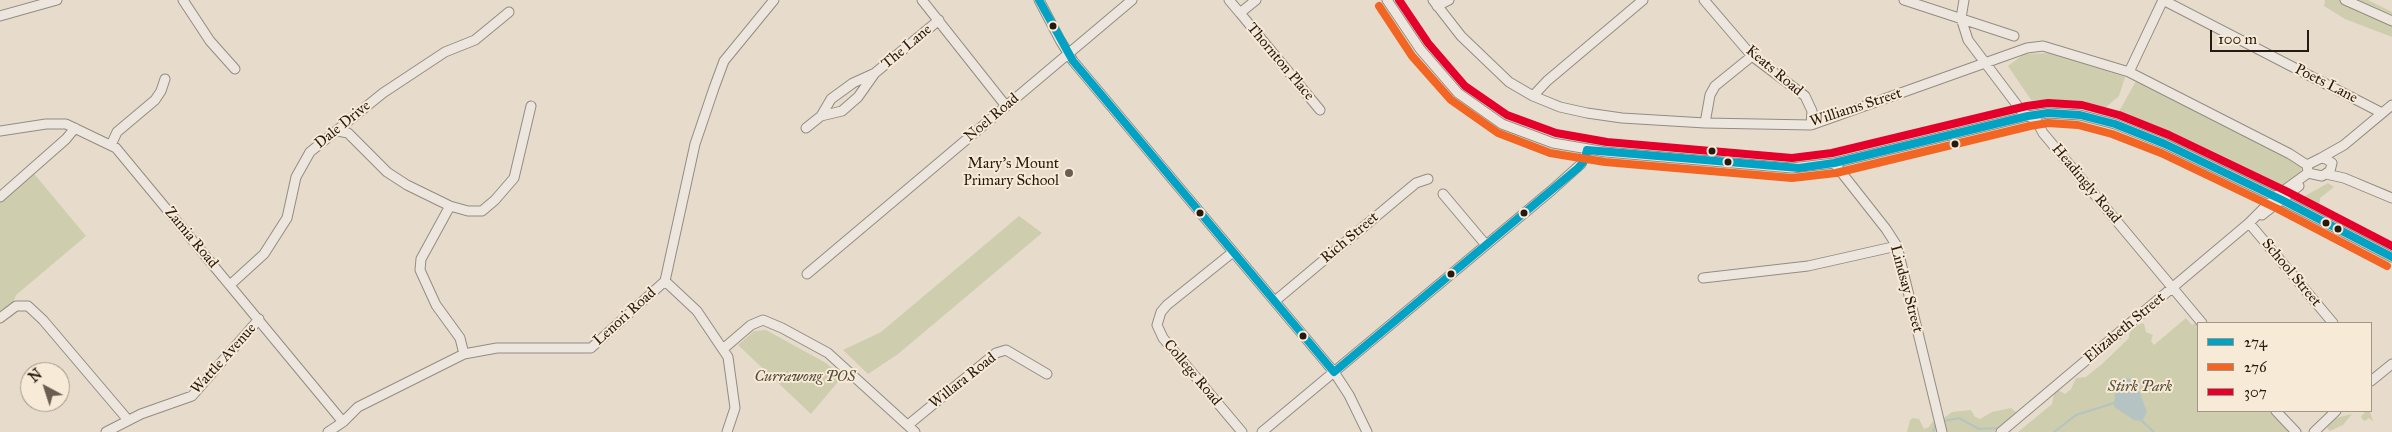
<!DOCTYPE html>
<meta charset="utf-8">
<style>
body{margin:0}
#map{position:relative;width:2392px;height:432px;overflow:hidden;background:#e7dccc;font-family:"IM FELL Great Primer",serif}
canvas{display:block}
.legend{position:absolute;left:2197px;top:322px;width:175px;height:90px;box-sizing:border-box;background:#f7ead7;border:1px solid #a39687;margin:0;padding:6px 9px;list-style:none;font-size:15px;color:#261910}
.legend li{display:flex;align-items:center;gap:10px;height:25px}
.legend b{width:25px;border:1px solid #a39687}
.north{position:absolute;left:20px;top:362px;width:50px;height:50px;box-sizing:border-box;background:#f7ead7;border:1px solid #a39687;border-radius:50%;rotate:320deg;font-size:14px;font-weight:700;line-height:20px;text-align:center;color:#261910}
.north::after{content:'';display:block;margin:auto;width:18px;height:22px;background:#6a5d52;clip-path:polygon(50% 0,100% 100%,50% 72%,0 100%)}
.scale{position:absolute;left:2210px;top:30px;width:99px;height:22px;box-sizing:border-box;border:2px solid #261910;border-top:0;padding-left:6px;font-size:15px;line-height:18px;white-space:nowrap;color:#261910;-webkit-text-stroke:4px #f7ead7;paint-order:stroke}
</style>
<div id="map">
<canvas width="2392" height="432"></canvas>
<ul class="legend">
<li><b style="height:6px;background:#02a2c4"></b>274</li>
<li><b style="height:6px;background:#f26522"></b>276</li>
<li><b style="height:6px;background:#e4002b"></b>307</li>
</ul>
<div class="north">N</div>
<div class="scale">100 m</div>
</div>
<script>
const ctx = document.querySelector('canvas').getContext('2d');
ctx.lineJoin = 'round';
function fill(path, color) { ctx.fillStyle = color; ctx.fill(path, 'evenodd'); }
const poly = rows => new Path2D(rows.map(r => 'M' + r).join(''));
function trace(path, color, width, dash) { ctx.strokeStyle = color; ctx.lineWidth = width; ctx.lineCap = dash ? 'butt' : 'round'; ctx.setLineDash(dash || []); ctx.stroke(path); }
function write(font, color, halo, rows, align = 'center') {
  ctx.font = font + ' "IM FELL Great Primer",serif'; ctx.lineWidth = 4; ctx.setLineDash([]); ctx.textBaseline = 'middle'; ctx.strokeStyle = halo; ctx.fillStyle = color; for (const [text, x, y, turn = 0] of rows) {
    ctx.save(); ctx.translate(x, y); ctx.rotate((+turn || 0) * Math.PI / 180); ctx.textAlign = isNaN(turn) ? turn : align; if (halo) ctx.strokeText(text, 0, 0); ctx.fillText(text, 0, 0); ctx.restore();
  }
}
fill(poly([
 [2325,0,2368,0,2392,12,2392,37,2345,19,2324,6],
 [2051,53,2125,77,2119,96,2105,108,2071,101,2031,100,2008,66,2024,54],
 [2136,81,2302,164,2301,174,2275,191,2116,117],
 [31,170,86,236,16,295,10,311,0,318,0,197],
 [2328,183,2334,187,2320,198,2319,210,2298,200],
 [1019,216,1042,233,898,354,868,374,843,350,881,332],
 [2186,318,2192,325,2195,323,2198,325,2198,411,2276,411,2303,432,2018,432,2052,404,2054,393,2058,390,2065,394,2071,389,2076,378,2086,377,2102,364,2129,338,2129,334,2132,329,2142,323,2144,324,2146,332,2153,335,2151,341,2154,345],
 [766,330,826,363,842,377,811,414,738,345,754,331],
 [2011,408,2017,413,2005,425,1999,428,1999,432,1943,432,1941,420,1952,412,1971,410,1975,417,1980,419,1992,412],
 [2364,411,2370,411,2373,422,2369,418,2365,421,2362,419,2361,416,2364,414],
 [2352,414,2343,425,2330,431,2327,428,2332,419],
 [1913,418,1919,419,1924,429,1929,427,1933,421,1938,432,1907,432,1910,420]
]), '#cecdad');
fill(poly([
 [2122,378,2131,379,2136,383,2147,412,2142,421,2134,420,2114,407,2116,382]
]), '#b5c4c2');
trace(poly([
 [1944,421,1959,418,1979,429,2000,428],
 [2142,421,2154,432],
 [1933,432,1936,423],
 [2054,432,2076,415,2114,403]
]), '#b5c4c2', 2);
const minor = poly([
 [183,0,210,41,235,69],
 [922,0,1006,106],
 [1039,0,1060,40,1073,61,1334,372,1349,395,1367,432],
 [1229,0,1240,13,1256,0],
 [1387,0,1420,49,1458,93,1502,124,1553,143,1606,152,1792,168,1834,163,2028,116,2048,113,2080,115,2115,124,2165,144,2282,200,2392,257],
 [1433,0,1461,36,1509,82,1533,96,1560,107,1587,113,1622,118,1705,123,1811,125,2027,48,2043,46,2129,72,2290,154,2307,165],
 [1704,0,1752,56,1805,96,1812,111,1811,125],
 [1904,0,2014,36],
 [1964,0,1961,18,1968,40,2023,113,2036,120,2043,133,2202,323],
 [2163,0,2382,113],
 [2345,0,2392,21],
 [1437,6,1449,0],
 [1240,13,1320,110],
 [0,16,57,0],
 [2129,72,2163,0],
 [1533,96,1547,81,1643,0],
 [821,116,842,111,858,97,875,73,939,20],
 [1705,123,1710,95,1715,86,1752,56],
 [806,128,821,116,831,99,853,83,875,73],
 [0,131,46,124,66,124,116,148,343,422],
 [338,131,348,133,387,172,407,185,450,206,468,211,482,211,495,200,514,178,531,106],
 [111,145,117,132,155,100,161,91,165,79],
 [2321,158,2344,145,2392,105],
 [2321,158,2326,159,2332,163,2330,171,2322,176,2308,173,2307,165,2321,158],
 [1834,163,1886,229,1897,246,1942,432],
 [2326,174,2344,178,2392,198],
 [1443,194,1486,245],
 [0,197,66,139,75,128],
 [450,206,421,259,420,270,436,305,460,338,464,354],
 [2262,215,2299,186],
 [2249,223,2333,323],
 [1233,252,1167,305,1161,312,1157,325,1163,338,1242,432],
 [807,274,1132,0],
 [1703,278,1808,266,1897,246],
 [665,281,697,311,728,357,735,408,727,432],
 [230,285,264,254,287,218,296,177,310,152,383,93,445,52,475,40,509,12],
 [1275,301,1416,183,1428,179],
 [0,318,16,306,28,306,43,320,128,420],
 [723,349,751,325,763,320,782,328,828,353,915,432],
 [2371,381,2392,364],
 [2276,411,2296,432],
 [908,425,996,353,1006,350,1047,374],
 [106,432,141,414,192,396,259,319],
 [328,432,343,422,358,407,464,354,497,348,591,348,665,281,695,144,714,88,724,61,774,0],
 [1262,432,1552,190,1581,164,1587,150],
 [2001,432,2249,223,2275,197,2308,173],
 [2314,432,2336,411]
]);
trace(minor, '#948c82', 11);
trace(minor, '#ece6de', 9);
trace(poly([
 [1039,0,1073,61,1334,372],
 [1587,150,1799,168,1834,163,2028,116,2048,113,2080,115,2115,124,2165,144,2282,200,2392,257],
 [1334,372,1578,168,1584,161,1587,150]
]), '#02a2c4', 8);
trace(poly([
 [1379,6,1412,56,1451,100,1498,133,1550,153,1605,162,1792,178,1836,173,2030,126,2048,123,2078,125,2112,134,2161,153,2278,209,2387,266]
]), '#f26522', 8);
trace(poly([
 [1399,0,1428,43,1465,86,1507,115,1556,133,1607,142,1792,158,1832,153,2027,106,2048,103,2082,105,2119,115,2169,135,2286,191,2392,246]
]), '#e4002b', 8);
for (const [x, y, r, color] of [
 [1053,26,4.5,"#261910"],
 [1955,144,4.5,"#261910"],
 [1712,151,4.5,"#261910"],
 [1728,162,4.5,"#261910"],
 [1069,173,5,"#6a5d52"],
 [1200,213,4.5,"#261910"],
 [1524,213,4.5,"#261910"],
 [2326,223,4.5,"#261910"],
 [2338,229,4.5,"#261910"],
 [1451,274,4.5,"#261910"],
 [1303,336,4.5,"#261910"]
]) { const dot = new Path2D(); dot.arc(x, y, r, 0, 2 * Math.PI); ctx.fillStyle = color; ctx.fill(dot); trace(dot, '#f7ead7', 2); }
write('15px', '#261910', '#f7ead7', [
 ["The Lane",907,47,-40],
 ["Thornton Place",1280,62,50],
 ["Keats Road",1774,71,40],
 ["Poets Lane",2326,84,27],
 ["Williams Street",1856,108,-18],
 ["Noel Road",992,118,-40],
 ["Dale Drive",343,125,-39],
 ["Headingly Road",2086,184,50],
 ["Zamia Road",191,238,50],
 ["Rich Street",1350,238,-40],
 ["School Street",2291,273,50],
 ["Lindsay Street",1906,289,75],
 ["Lenori Road",625,317,-42],
 ["Elizabeth Street",2125,328,-40],
 ["Wattle Avenue",224,359,-48],
 ["College Road",1192,373,50],
 ["Willara Road",963,381,-38]
]);
write('15px', '#261910', '#f7ead7', [
 ["Mary’s Mount",1059,164],
 ["Primary School",1059,181]
], 'right');
write('italic 15px', '#524b38', '#f7ead7', [
 ["Currawong POS",805,377],
 ["Stirk Park",2140,387]
]);
</script>
